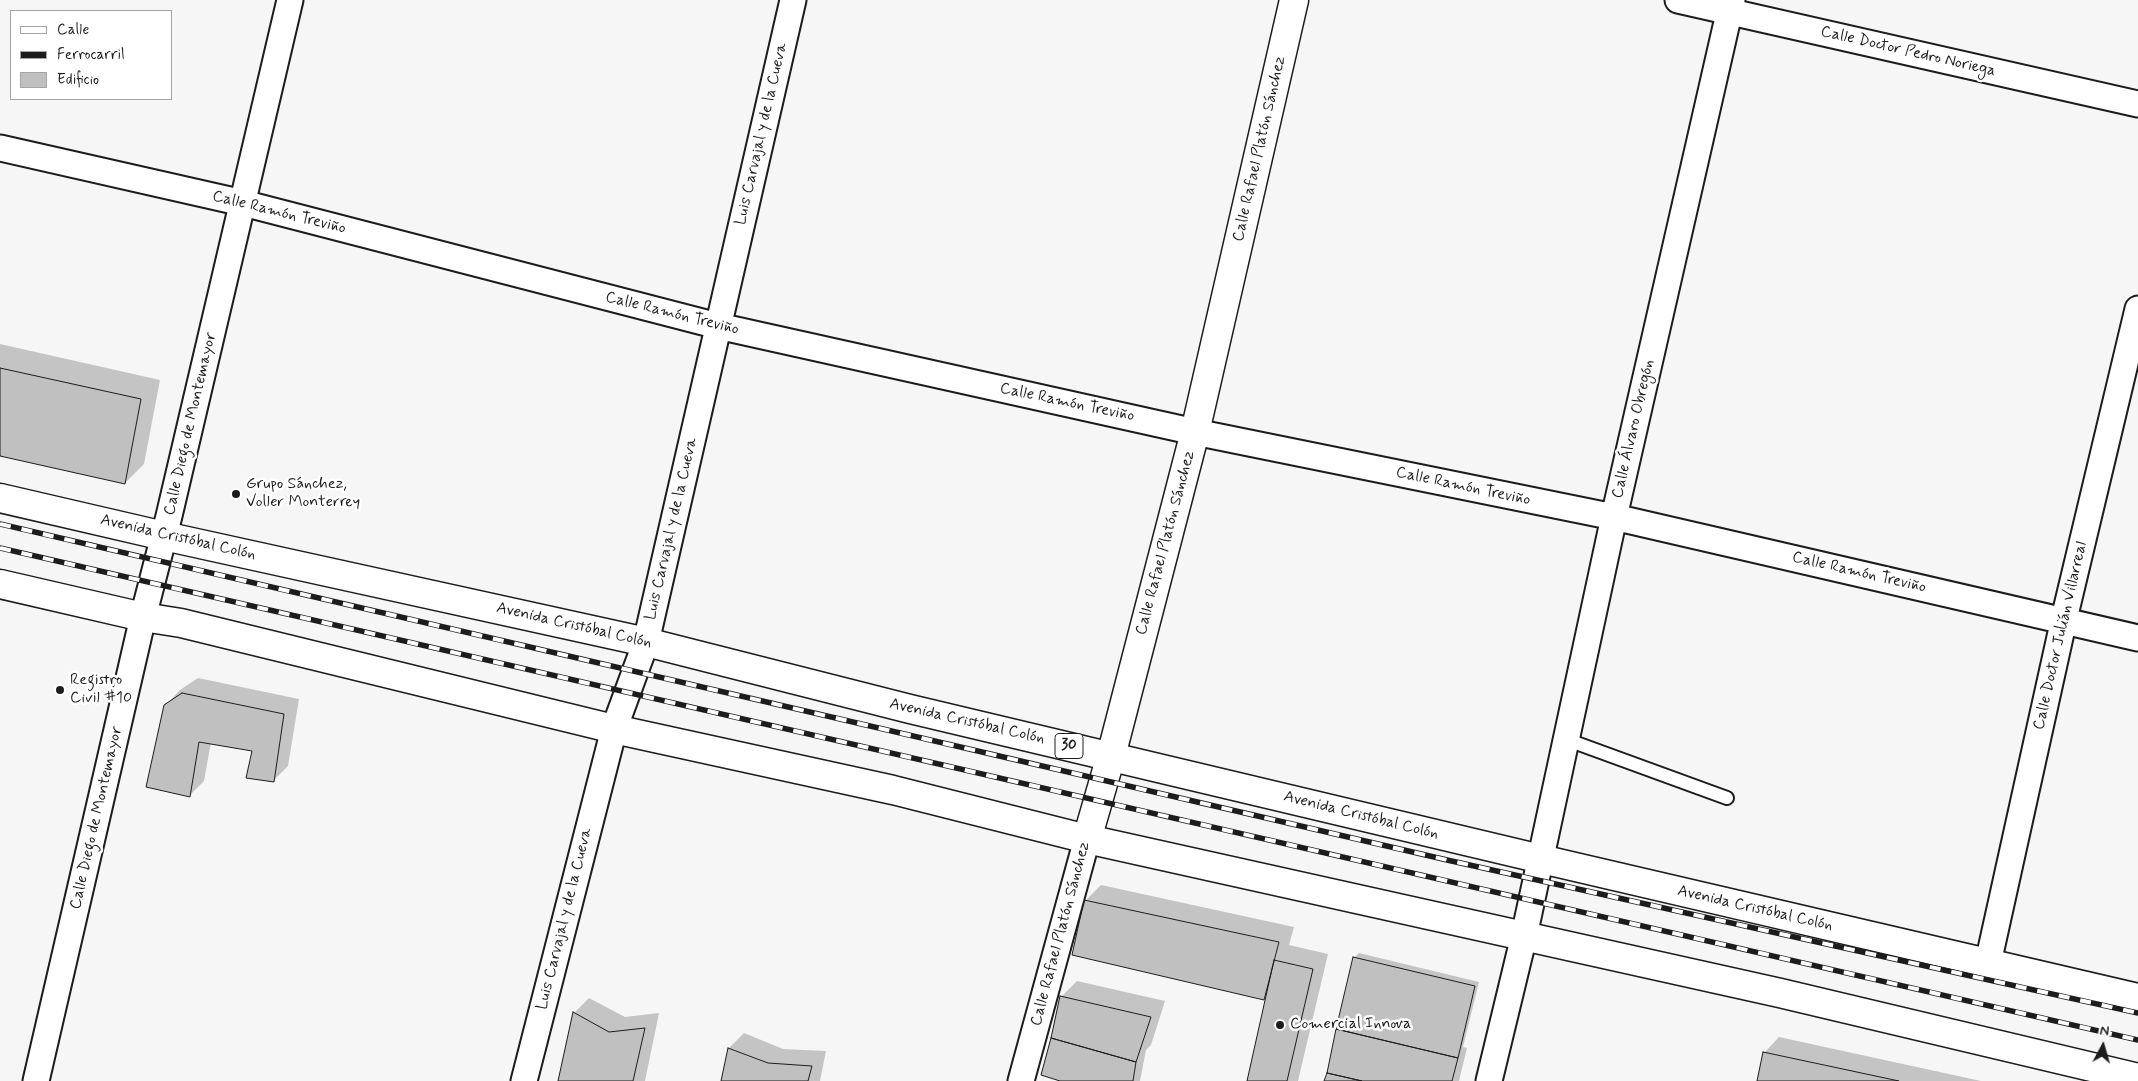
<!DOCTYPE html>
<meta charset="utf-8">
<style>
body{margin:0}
#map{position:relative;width:2138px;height:1081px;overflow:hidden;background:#f6f6f6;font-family:Mynerve,sans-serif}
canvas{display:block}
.legend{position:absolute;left:10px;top:10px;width:162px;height:90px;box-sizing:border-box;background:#fff;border:1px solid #a4a4a4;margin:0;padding:6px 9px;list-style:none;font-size:15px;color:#1c1c1c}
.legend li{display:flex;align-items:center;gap:10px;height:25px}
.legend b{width:25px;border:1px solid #a4a4a4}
.north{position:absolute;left:2078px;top:1021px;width:50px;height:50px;-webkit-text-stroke:4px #fff;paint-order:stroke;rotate:6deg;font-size:14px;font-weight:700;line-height:20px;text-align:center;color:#1c1c1c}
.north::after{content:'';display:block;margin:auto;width:18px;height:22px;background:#1c1c1c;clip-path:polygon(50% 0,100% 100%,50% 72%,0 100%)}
</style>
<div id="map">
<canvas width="2138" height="1081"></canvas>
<ul class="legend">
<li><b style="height:6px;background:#fff"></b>Calle</li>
<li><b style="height:6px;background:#1c1c1c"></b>Ferrocarril</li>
<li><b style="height:14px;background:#c0c0c0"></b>Edificio</li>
</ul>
<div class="north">N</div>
</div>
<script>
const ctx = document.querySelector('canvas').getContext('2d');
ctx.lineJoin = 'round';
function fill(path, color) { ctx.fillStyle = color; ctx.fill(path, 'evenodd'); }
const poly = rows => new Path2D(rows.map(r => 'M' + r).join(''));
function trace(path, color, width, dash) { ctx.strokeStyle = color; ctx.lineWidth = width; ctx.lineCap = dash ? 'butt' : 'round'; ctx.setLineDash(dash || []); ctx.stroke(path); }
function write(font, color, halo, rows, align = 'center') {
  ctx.font = font + ' Mynerve,sans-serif'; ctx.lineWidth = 5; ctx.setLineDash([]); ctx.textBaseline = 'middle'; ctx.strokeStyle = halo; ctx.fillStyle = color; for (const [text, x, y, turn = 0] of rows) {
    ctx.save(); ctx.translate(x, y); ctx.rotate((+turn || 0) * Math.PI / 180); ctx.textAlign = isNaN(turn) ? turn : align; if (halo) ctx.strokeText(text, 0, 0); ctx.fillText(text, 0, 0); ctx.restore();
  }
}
fill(poly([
 [0,344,160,380,144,464,125,483,0,454],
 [198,678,299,699,288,766,273,781,254,750,211,742,204,781,189,796,165,706,180,690],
 [1101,885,1294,927,1289,945,1328,954,1298,1081,1248,1081,1268,994,1264,998,1073,954,1086,900],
 [1359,953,1479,982,1463,1047,1467,1048,1459,1081,1326,1081,1354,958],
 [1077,981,1165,1001,1151,1045,1146,1050,1140,1081,1064,1081,1052,1039,1062,996],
 [589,998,625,1017,659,1013,645,1081,559,1081,574,1013],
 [744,1033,783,1049,826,1051,820,1081,723,1081,729,1048],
 [1779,1037,1981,1081,1758,1081,1764,1053]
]), '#0003');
const building = poly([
 [0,368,141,399,125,484,0,456,0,368],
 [182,693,284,714,274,782,246,778,252,751,199,742,190,797,146,787,164,705,182,693],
 [1084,900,1279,942,1264,1000,1072,955,1084,900],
 [1353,957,1475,986,1458,1058,1336,1029,1353,957],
 [1274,960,1313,969,1287,1081,1247,1081,1274,960],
 [1060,996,1151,1017,1136,1062,1051,1038,1060,996],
 [573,1012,609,1032,645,1028,633,1081,558,1081,573,1012],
 [1336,1029,1458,1058,1452,1081,1362,1081,1327,1073,1336,1029],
 [1051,1038,1136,1062,1133,1081,1060,1081,1041,1075,1051,1038],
 [728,1048,768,1063,812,1066,808,1081,721,1081,728,1048],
 [1763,1052,1899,1081,1757,1081,1763,1052],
 [1327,1073,1362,1081,1324,1081,1327,1073]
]);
fill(building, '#c0c0c0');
trace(building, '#1c1c1c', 1);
const service = poly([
 [1568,740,1727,798]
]);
const minor = poly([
 [1678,0,2138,104],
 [0,148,243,203,718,326,1195,432,1614,517,2138,638],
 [1988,963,2064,619,2138,309],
 [36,1081,143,617,169,516,290,0],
 [524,1081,614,729,646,642,793,0],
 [1021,1081,1087,839],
 [1489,1081,1524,936,1614,517,1732,0]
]);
const tertiary = poly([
 [1087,839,1111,756,1195,432,1294,0]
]);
const primary = poly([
 [0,498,164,536,646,642,910,709,1541,859,2138,998],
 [0,584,143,617,181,623,614,729,893,790,1087,839,1780,993,2138,1078]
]);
trace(service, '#1c1c1c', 16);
trace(minor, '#1c1c1c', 29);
trace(tertiary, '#1c1c1c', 31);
trace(primary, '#1c1c1c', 31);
trace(service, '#fff', 12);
trace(minor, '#fff', 25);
trace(tertiary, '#fff', 28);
trace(primary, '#fff', 28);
const rail = poly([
 [0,524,1447,860,2138,1013],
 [0,548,2138,1040]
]);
trace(rail, '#1c1c1c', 5.5);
trace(rail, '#fff', 4, [11]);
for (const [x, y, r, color] of [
 [236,494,5,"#1c1c1c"],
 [60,690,5,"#1c1c1c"],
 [1280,1025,5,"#1c1c1c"]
]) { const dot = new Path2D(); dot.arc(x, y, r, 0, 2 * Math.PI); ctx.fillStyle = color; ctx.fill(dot); trace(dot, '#fff', 2); }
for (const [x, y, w] of [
 [1069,746,28]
]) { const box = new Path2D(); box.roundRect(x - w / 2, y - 12.5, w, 25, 4); ctx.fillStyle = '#fff'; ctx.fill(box); trace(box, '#1c1c1c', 1); }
write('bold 15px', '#1c1c1c', null, [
 ["30",1069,746]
]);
write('16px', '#1c1c1c', '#fff', [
 ["Calle Doctor Pedro Noriega",1908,52,13],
 ["Luis Carvajal y de la Cueva",762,134,-77],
 ["Calle Rafael Platón Sánchez",1260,149,-77],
 ["Calle Ramón Treviño",279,213,14],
 ["Calle Ramón Treviño",672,314,14],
 ["Calle Ramón Treviño",1067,403,12],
 ["Calle Diego de Montemayor",191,424,-77],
 ["Calle Álvaro Obregón",1634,429,-77],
 ["Calle Ramón Treviño",1463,487,12],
 ["Luis Carvajal y de la Cueva",672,529,-77],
 ["Avenida Cristóbal Colón",178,538,13],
 ["Calle Rafael Platón Sánchez",1166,543,-75],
 ["Calle Ramón Treviño",1859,573,13],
 ["Avenida Cristóbal Colón",574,626,13],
 ["Calle Doctor Julián Villarreal",2061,636,-77],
 ["Avenida Cristóbal Colón",967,722,13],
 ["Avenida Cristóbal Colón",1361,816,14],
 ["Calle Diego de Montemayor",97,818,-77],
 ["Avenida Cristóbal Colón",1755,909,13],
 ["Luis Carvajal y de la Cueva",565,919,-76],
 ["Calle Rafael Platón Sánchez",1061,934,-75]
]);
write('16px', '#1c1c1c', '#fff', [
 ["Grupo Sánchez,",246,485],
 ["Voller Monterrey",246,503],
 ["Registro",70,681],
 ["Civil #10",70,699],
 ["Comercial Innova",1290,1025]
], 'left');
</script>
